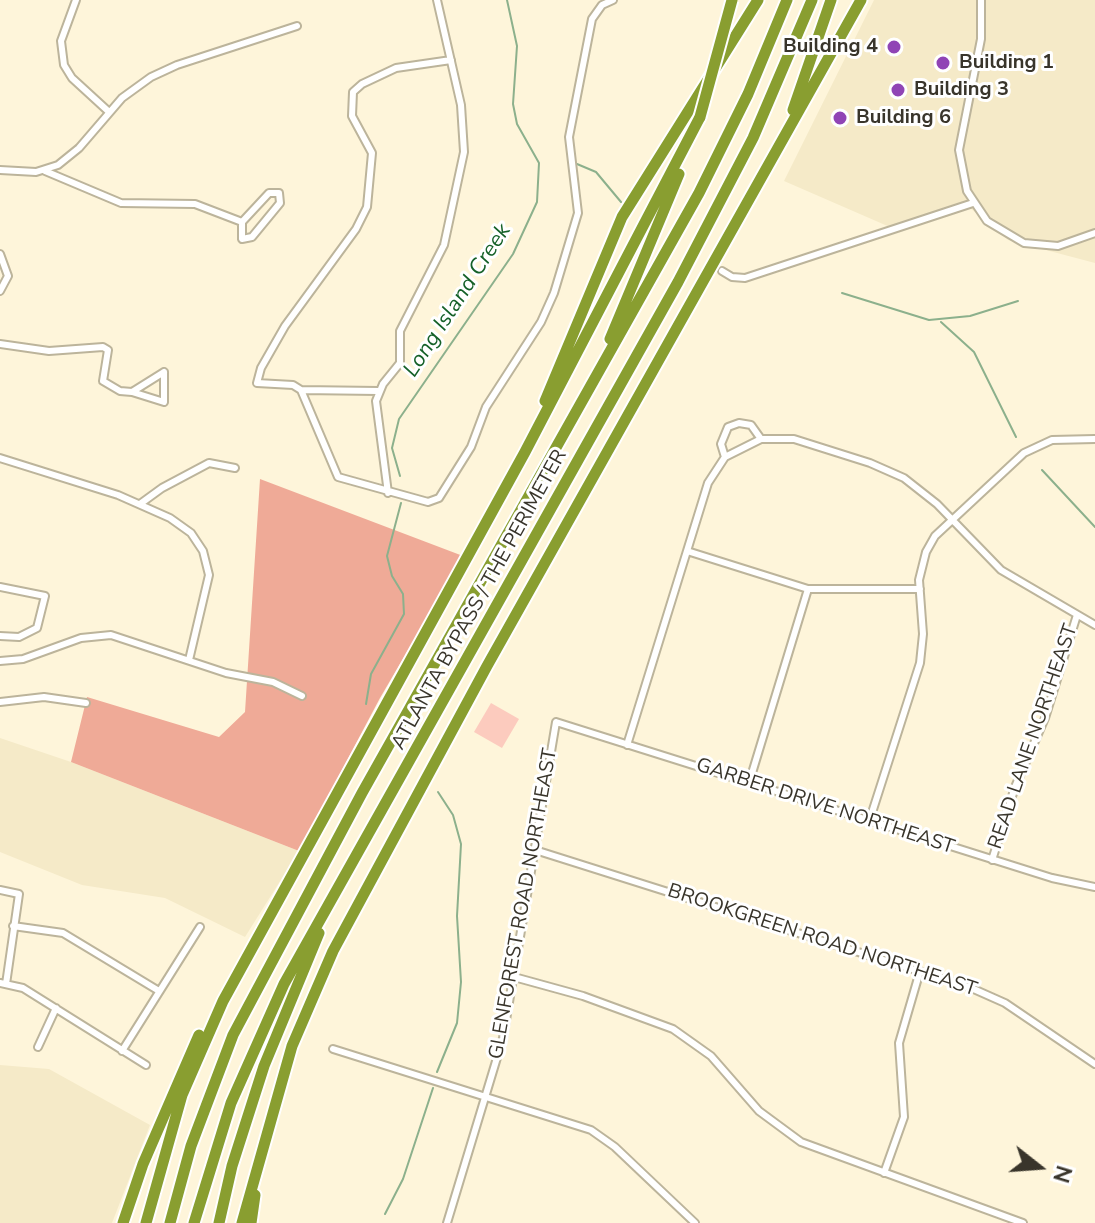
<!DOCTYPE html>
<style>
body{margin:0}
#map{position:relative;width:1095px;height:1223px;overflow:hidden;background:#fef5da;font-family:"Nunito Sans",sans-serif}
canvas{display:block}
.north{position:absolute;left:999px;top:1127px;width:80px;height:80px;-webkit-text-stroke:6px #fff;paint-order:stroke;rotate:107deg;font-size:22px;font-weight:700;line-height:32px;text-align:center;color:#39352b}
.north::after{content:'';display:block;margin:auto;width:28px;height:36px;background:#39352b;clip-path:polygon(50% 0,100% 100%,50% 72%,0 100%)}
</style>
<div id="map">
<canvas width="1095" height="1223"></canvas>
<div class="north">N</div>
</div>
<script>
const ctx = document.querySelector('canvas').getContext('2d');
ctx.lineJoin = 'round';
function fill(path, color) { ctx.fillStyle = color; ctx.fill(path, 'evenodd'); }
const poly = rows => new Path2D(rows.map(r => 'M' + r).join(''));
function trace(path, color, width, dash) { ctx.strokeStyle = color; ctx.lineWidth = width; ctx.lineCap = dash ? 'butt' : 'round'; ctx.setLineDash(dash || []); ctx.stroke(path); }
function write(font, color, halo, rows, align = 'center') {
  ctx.font = font + ' "Nunito Sans",sans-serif'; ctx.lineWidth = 6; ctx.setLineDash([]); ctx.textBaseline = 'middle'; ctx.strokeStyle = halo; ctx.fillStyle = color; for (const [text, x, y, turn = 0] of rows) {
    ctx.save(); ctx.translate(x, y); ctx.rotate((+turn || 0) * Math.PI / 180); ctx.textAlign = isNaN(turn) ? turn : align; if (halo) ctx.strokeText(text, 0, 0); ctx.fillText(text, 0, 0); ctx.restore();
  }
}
fill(poly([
 [874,0,1095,0,1095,263,1008,240,964,203,899,231,784,181],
 [0,738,71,762,299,851,245,937,165,898,82,885,0,852],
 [0,1065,49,1069,150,1125,112,1223,0,1223]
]), '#f5eac8');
fill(poly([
 [491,703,519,719,502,748,474,732]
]), '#fccbbe');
fill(poly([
 [260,479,463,556,380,698,299,851,71,762,87,697,219,737,245,712]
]), '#efaa97');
trace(poly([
 [577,164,596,172,621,202],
 [842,293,929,320,970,316,1018,301],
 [941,322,974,352,1016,437],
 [1042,470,1095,527],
 [400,476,392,448,399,419,513,254,537,202,539,163,517,124,513,104,517,46,507,0],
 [366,704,371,674,404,614,403,594,392,576,387,556,401,503],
 [437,1072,457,1023,461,982,457,916,461,844,453,815,438,792],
 [385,1214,403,1179,433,1088]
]), '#8cb08c', 2);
const street = poly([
 [76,0,61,41,64,65,72,78,108,111],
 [981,0,981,39,959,150,967,191,987,221,1024,243,1058,246,1095,233],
 [0,170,36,172,58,165,79,148,122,98,151,77,177,65,297,26],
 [45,171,121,203,195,204,242,222,269,193,279,193,280,203,252,237,242,239,242,222],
 [0,254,8,276,0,291],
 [722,271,732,277,745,278,973,203],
 [0,344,49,351,103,347,108,350,103,381,120,391,132,392,164,372],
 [301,390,338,477,428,502,439,498,471,447,486,407,541,322,554,293,578,213,569,137,592,19,602,5,613,0],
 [378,391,301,390,293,385,257,383,261,368,285,326,356,229,367,207,372,153,352,116,353,92,362,84,396,68,451,60],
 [132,392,164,402,164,372],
 [725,457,721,444,728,427,739,423,751,425,761,439],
 [0,458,118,495,170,518,191,533,203,551,209,575,189,660],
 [388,493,376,401,383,384,400,363,400,331,444,245,464,152,461,105,437,0],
 [140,504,162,488,209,463,235,468],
 [687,551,808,589,920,589],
 [0,587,45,596,37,628,19,637,0,636],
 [0,661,23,659,81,638,111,635,226,673,273,682,302,696],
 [0,702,44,697,86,703],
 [627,745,708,483,725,457,761,439,794,439,870,463,904,478,937,504,1001,570,1095,625],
 [749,783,808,589],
 [869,822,920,663,923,634,919,580,926,552,935,536,1024,453,1052,440,1095,439],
 [535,850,969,987,1005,1003,1095,1064],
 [992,860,1015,787,1045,718,1077,615],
 [0,890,19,894,6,984],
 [13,926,63,933,159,991],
 [514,977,583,996,673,1029,711,1056,759,1111,801,1142,1023,1223],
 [0,983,23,988,146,1065],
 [38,1047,56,1008],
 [333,1049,591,1130,615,1147,695,1223],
 [122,1051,200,927],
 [884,1173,904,1117,899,1043,920,971],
 [447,1223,503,1038,556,722,1052,878,1095,887]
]);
const highway = poly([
 [793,110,831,0],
 [610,339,679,174],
 [545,401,622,217,758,0],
 [123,1223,143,1164,199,1035],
 [146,1223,182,1095,223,1001,525,452,700,117],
 [170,1223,191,1146,233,1035,362,793,699,193,748,94,787,0],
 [194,1223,231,1103,284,984,678,282,753,138,812,0],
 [219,1223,232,1166,264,1066,319,933],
 [242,1223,292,1046,333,951,487,666,861,0],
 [251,1223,255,1195]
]);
trace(street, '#bcb49b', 10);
trace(highway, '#fff', 15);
trace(street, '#fff', 6);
trace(highway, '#899e30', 11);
const highwayBridge = poly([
 [700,117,732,0]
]);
trace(highwayBridge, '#fff', 15, []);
trace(highwayBridge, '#899e30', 11);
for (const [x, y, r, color] of [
 [894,47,8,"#9044b5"],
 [943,63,8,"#9044b5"],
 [898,90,8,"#9044b5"],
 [840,118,8,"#9044b5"]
]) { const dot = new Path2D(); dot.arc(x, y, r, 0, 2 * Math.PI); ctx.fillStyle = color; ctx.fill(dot); trace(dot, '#fff', 3); }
write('bold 20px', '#39352b', '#fff', [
 ["Building 4",878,47,"right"],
 ["Building 1",959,63],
 ["Building 3",914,90],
 ["Building 6",856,118]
], 'left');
write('20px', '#39352b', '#fff', [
 ["ATLANTA BYPASS / THE PERIMETER",480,600,-61],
 ["READ LANE NORTHEAST",1034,737,-71],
 ["GARBER DRIVE NORTHEAST",825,807,18],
 ["GLENFOREST ROAD NORTHEAST",524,904,-80],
 ["BROOKGREEN ROAD NORTHEAST",822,941,18]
]);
write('italic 22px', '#156128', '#fff', [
 ["Long Island Creek",458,301,-57]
]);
</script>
